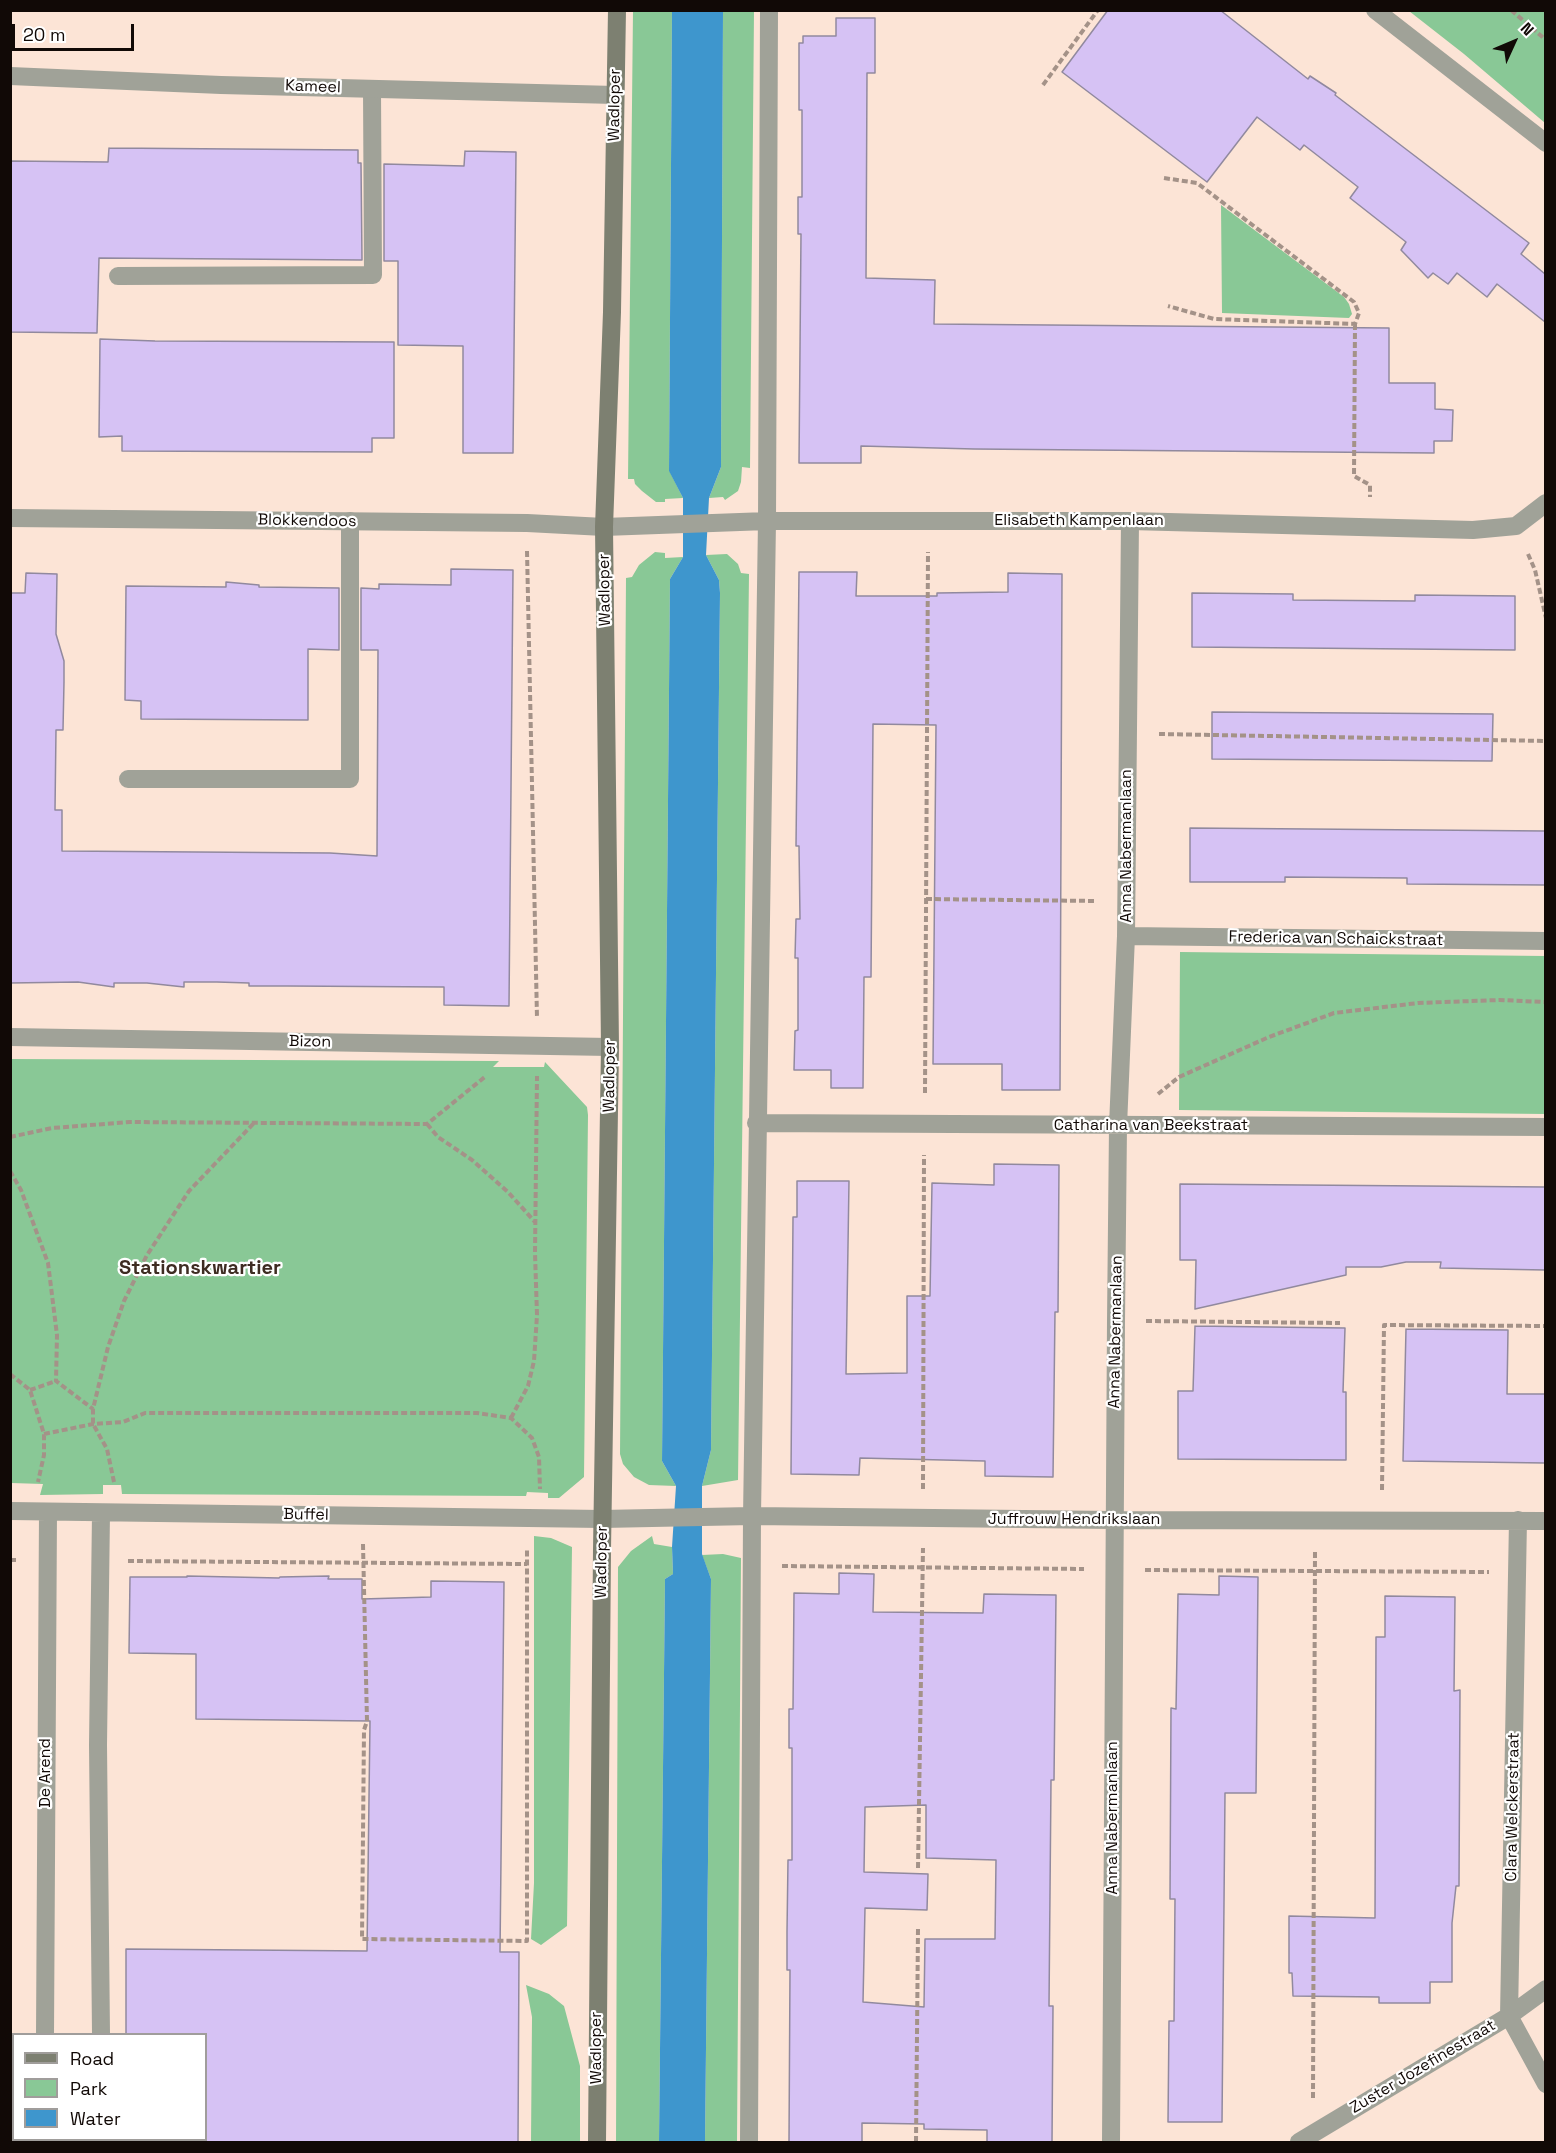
<!DOCTYPE html>
<style>
body{margin:0}
#map{position:relative;width:1556px;height:2153px;overflow:hidden;background:#fce4d6;font-family:"Space Grotesk",sans-serif}
canvas{display:block}
.frame{position:absolute;inset:0;border:12px solid #110906;pointer-events:none}
.legend{position:absolute;left:12px;top:2033px;width:195px;height:108px;box-sizing:border-box;background:#fff;border:2px solid #a09d9b;margin:0;padding:8px 10px;list-style:none;font-size:18px;color:#110906}
.legend li{display:flex;align-items:center;gap:12px;height:30px}
.legend b{width:30px;border:2px solid #a09d9b}
.north{position:absolute;left:1484px;top:12px;width:60px;height:60px;-webkit-text-stroke:4px #fff;paint-order:stroke;rotate:46deg;font-size:16px;font-weight:700;line-height:24px;text-align:center;color:#110906}
.north::after{content:'';display:block;margin:auto;width:21px;height:27px;background:#110906;clip-path:polygon(50% 0,100% 100%,50% 72%,0 100%)}
.scale{position:absolute;left:12px;top:24px;width:122px;height:27px;box-sizing:border-box;border:3px solid #110906;border-top:0;padding-left:8px;font-size:18px;line-height:21px;white-space:nowrap;color:#110906;-webkit-text-stroke:4px #fff;paint-order:stroke}
</style>
<div id="map">
<canvas width="1556" height="2153"></canvas>
<div class="frame"></div>
<ul class="legend">
<li><b style="height:8px;background:#7d8071"></b>Road</li>
<li><b style="height:16px;background:#89c896"></b>Park</li>
<li><b style="height:16px;background:#3e96cd"></b>Water</li>
</ul>
<div class="north">N</div>
<div class="scale">20 m</div>
</div>
<script>
const ctx = document.querySelector('canvas').getContext('2d');
ctx.lineJoin = 'round';
function fill(path, color) { ctx.fillStyle = color; ctx.fill(path, 'evenodd'); }
const poly = rows => new Path2D(rows.map(r => 'M' + r).join(''));
function trace(path, color, width, dash) { ctx.strokeStyle = color; ctx.lineWidth = width; ctx.lineCap = dash ? 'butt' : 'round'; ctx.setLineDash(dash || []); ctx.stroke(path); }
function write(font, color, halo, rows, align = 'center') {
  ctx.font = font + ' "Space Grotesk",sans-serif'; ctx.lineWidth = 4.5; ctx.setLineDash([]); ctx.textBaseline = 'middle'; ctx.strokeStyle = halo; ctx.fillStyle = color; for (const [text, x, y, turn = 0] of rows) {
    ctx.save(); ctx.translate(x, y); ctx.rotate((+turn || 0) * Math.PI / 180); ctx.textAlign = isNaN(turn) ? turn : align; if (halo) ctx.strokeText(text, 0, 0); ctx.fillText(text, 0, 0); ctx.restore();
  }
}
fill(poly([
 [633,11,672,11,669,470,683,498,665,499,665,502,656,502,642,491,635,484,634,479,628,479],
 [723,11,754,11,750,468,742,467,741,482,738,491,725,500,723,497,709,498,721,467],
 [1409,11,1545,11,1545,123,1464,54],
 [1221,205,1344,297,1349,304,1352,314,1349,318,1222,313],
 [655,552,665,553,665,558,683,557,670,579,662,1461,676,1486,649,1485,634,1477,623,1464,620,1454,626,578,632,577,639,565],
 [727,554,738,564,741,573,749,574,738,1480,702,1486,711,1450,720,593,719,580,706,555],
 [1180,952,1545,956,1545,1114,1179,1110],
 [11,1059,499,1061,493,1067,544,1067,545,1062,587,1107,588,1115,584,1477,559,1498,548,1498,548,1493,527,1492,526,1496,122,1494,121,1485,103,1485,103,1494,40,1495,43,1484,11,1483],
 [534,1536,551,1538,572,1547,567,1926,541,1945,531,1939,534,1883],
 [652,1536,654,1544,672,1547,673,1574,665,1579,659,2142,616,2142,618,1567,631,1551],
 [723,1554,741,1558,737,2142,705,2142,711,1579,702,1555],
 [526,1985,549,1994,564,2006,580,2066,580,2142,531,2142,532,2017]
]), '#89c896');
fill(poly([
 [723,10,721,467,709,498,706,555,719,580,720,593,711,1450,702,1486,702,1554,711,1579,705,2142,659,2142,665,1579,673,1574,672,1547,676,1486,662,1461,670,579,683,557,683,498,669,471,672,11]
]), '#3e96cd');
const building = poly([
 [1108,10,1220,10,1308,79,1310,76,1336,93,1335,95,1529,243,1521,254,1545,274,1545,322,1497,284,1487,297,1457,273,1448,284,1433,273,1428,278,1401,250,1406,242,1350,198,1358,187,1304,145,1300,150,1257,117,1207,182,1062,72,1108,10],
 [836,18,875,18,875,73,867,73,866,278,935,280,934,324,1389,328,1389,383,1435,383,1435,409,1453,410,1452,441,1434,441,1434,453,974,449,861,446,861,463,799,463,801,234,798,234,798,197,802,197,802,110,799,110,799,43,803,43,803,36,836,36,836,18],
 [109,148,358,150,358,163,361,163,362,260,99,258,97,333,10,332,10,161,108,162,109,148],
 [465,151,516,152,513,453,463,453,463,346,398,345,398,261,384,261,384,164,464,166,465,151],
 [100,339,155,341,394,342,394,438,372,438,372,452,122,451,122,436,99,437,100,339],
 [451,569,513,570,509,1006,444,1005,444,987,288,986,249,986,249,983,217,982,184,982,184,987,147,983,114,983,114,987,78,982,10,983,10,593,25,593,26,573,57,574,56,634,64,661,64,682,63,730,56,730,55,810,62,810,62,851,330,853,377,856,378,650,361,650,361,588,379,589,379,584,451,585,451,569],
 [799,572,857,572,856,596,937,596,937,593,1008,592,1008,573,1062,574,1060,1090,1002,1090,1002,1064,933,1064,936,725,873,724,871,977,864,977,863,1088,831,1088,831,1070,794,1070,795,1031,798,1030,798,958,795,958,796,919,800,919,799,846,796,846,799,572],
 [226,582,259,585,259,587,339,588,339,650,308,649,308,720,141,719,141,701,125,700,126,586,226,587,226,582],
 [1192,593,1293,594,1293,600,1415,601,1415,595,1515,596,1515,650,1192,647,1192,593],
 [1212,712,1493,714,1492,761,1212,759,1212,712],
 [1190,828,1545,831,1545,885,1407,884,1407,878,1285,877,1285,882,1190,882,1190,828],
 [994,1164,1059,1165,1058,1312,1055,1312,1053,1477,985,1476,985,1461,860,1458,859,1475,791,1474,793,1217,797,1217,797,1181,849,1181,846,1374,907,1373,907,1296,930,1296,932,1183,994,1185,994,1164],
 [1180,1184,1545,1187,1545,1270,1440,1268,1441,1262,1406,1262,1381,1267,1346,1267,1346,1275,1195,1309,1196,1260,1180,1260,1180,1184],
 [1195,1326,1345,1328,1343,1392,1346,1392,1346,1460,1178,1459,1178,1391,1193,1391,1195,1326],
 [1406,1329,1508,1330,1507,1394,1545,1394,1545,1463,1403,1461,1406,1329],
 [839,1573,874,1574,873,1612,983,1613,984,1594,1056,1595,1054,1780,1051,1780,1049,2006,1053,2006,1052,2142,987,2142,987,2130,924,2129,924,2124,862,2123,862,2142,789,2142,790,1970,787,1970,787,1932,788,1860,792,1860,792,1748,789,1748,789,1709,793,1709,794,1593,839,1594,839,1573],
 [926,1805,926,1858,996,1860,995,1939,925,1939,924,2007,863,2002,865,1908,927,1910,928,1874,864,1872,865,1807,926,1805],
 [187,1576,279,1578,280,1577,329,1576,328,1579,362,1579,362,1599,431,1597,431,1581,504,1582,500,1952,519,1952,518,2142,206,2142,206,2034,126,2034,126,1949,367,1951,370,1721,196,1719,196,1654,129,1653,130,1577,187,1577,187,1576],
 [1219,1576,1258,1577,1256,1793,1225,1793,1222,2122,1168,2122,1169,2021,1174,2021,1175,1899,1170,1899,1171,1708,1176,1709,1178,1594,1219,1595,1219,1576],
 [1385,1596,1455,1597,1454,1691,1460,1690,1459,1886,1456,1886,1452,1923,1452,1982,1430,1982,1430,2003,1379,2003,1379,1997,1293,1996,1292,1973,1289,1973,1289,1916,1375,1918,1376,1637,1385,1637,1385,1596]
]);
fill(building, '#d6c2f4');
trace(building, '#91899e', 1.5);
trace(poly([
 [1511,10,1546,40],
 [1043,85,1098,10],
 [1164,178,1197,183,1354,302,1359,313,1355,324,1214,319,1168,306],
 [1355,324,1354,476,1370,485,1370,497],
 [527,551,537,1018],
 [1528,554,1535,570,1546,618],
 [1159,734,1546,741],
 [926,899,1096,901],
 [925,1093,928,552],
 [1158,1094,1179,1077,1269,1037,1334,1013,1418,1003,1499,1000,1546,1002],
 [427,1124,438,1137,472,1160,508,1192,535,1222],
 [10,1137,52,1128,130,1122,427,1124,486,1076],
 [10,1171,21,1190,48,1263,57,1335,56,1381,93,1409],
 [1146,1321,1340,1323],
 [10,1374,30,1390,44,1434,44,1455,38,1482],
 [30,1390,56,1381],
 [511,1418,528,1386,534,1361,537,1315,535,1253,537,1076],
 [44,1434,93,1424,123,1422,145,1413,477,1413,511,1418,532,1438,539,1457,540,1489],
 [114,1482,107,1449,93,1424,93,1409,108,1347,124,1301,147,1255,189,1191,254,1123],
 [923,1489,924,1155],
 [1382,1490,1384,1325,1546,1326],
 [363,1544,367,1721,364,1730,362,1939,527,1941,527,1549],
 [10,1560,19,1560],
 [128,1561,527,1564],
 [782,1566,1084,1569],
 [1145,1570,1489,1572],
 [918,1868,923,1548],
 [1313,2098,1315,1551],
 [47,2140,47,2142],
 [916,2142,918,1928]
]), '#a49288', 4, [6, 3]);
trace(poly([
 [118,276,373,275,372,89],
 [128,779,350,779,350,521],
 [10,2054,14,2054]
]), '#a0a298', 18);
trace(poly([
 [1375,10,1546,143],
 [10,76,221,85,615,95],
 [10,518,527,523,604,527,767,521,1130,521,1473,530,1516,526,1546,503],
 [1126,936,1546,941],
 [10,1037,610,1047],
 [756,1123,1546,1127],
 [10,1511,602,1519,752,1516,1114,1520,1546,1521],
 [1518,1520,1509,2016,1546,2084],
 [45,2034,48,1512],
 [101,2034,98,1745,101,1513],
 [749,2142,752,1516,767,521,769,10],
 [1111,2142,1116,1321,1118,1126,1126,936,1130,521],
 [1299,2142,1509,2016,1546,1989]
]), '#a0a298', 18);
trace(poly([
 [597,2142,602,1549,610,1047,604,527,612,312,617,10]
]), '#7d8071', 18);
write('16px', '#110906', '#fff', [
 ["Kameel",313,87,2],
 ["Wadloper",615,105,-89],
 ["Blokkendoos",307,521,1],
 ["Elisabeth Kampenlaan",1079,521],
 ["Wadloper",605,590,-91],
 ["Anna Nabermanlaan",1127,846,-90],
 ["Frederica van Schaickstraat",1336,939,1],
 ["Bizon",310,1042,1],
 ["Wadloper",610,1076,-89],
 ["Catharina van Beekstraat",1151,1126],
 ["Anna Nabermanlaan",1116,1332,-89],
 ["Buffel",306,1515,1],
 ["Juffrouw Hendrikslaan",1074,1520],
 ["Wadloper",602,1562,-89],
 ["De Arend",46,1773,-90],
 ["Clara Welckerstraat",1513,1807,-89],
 ["Anna Nabermanlaan",1113,1818,-90],
 ["Wadloper",597,2048,-90],
 ["Zuster Jozefinestraat",1423,2067,-31]
]);
write('bold 20px', '#3e2c22', '#fff', [
 ["Stationskwartier",200,1269]
]);
</script>
